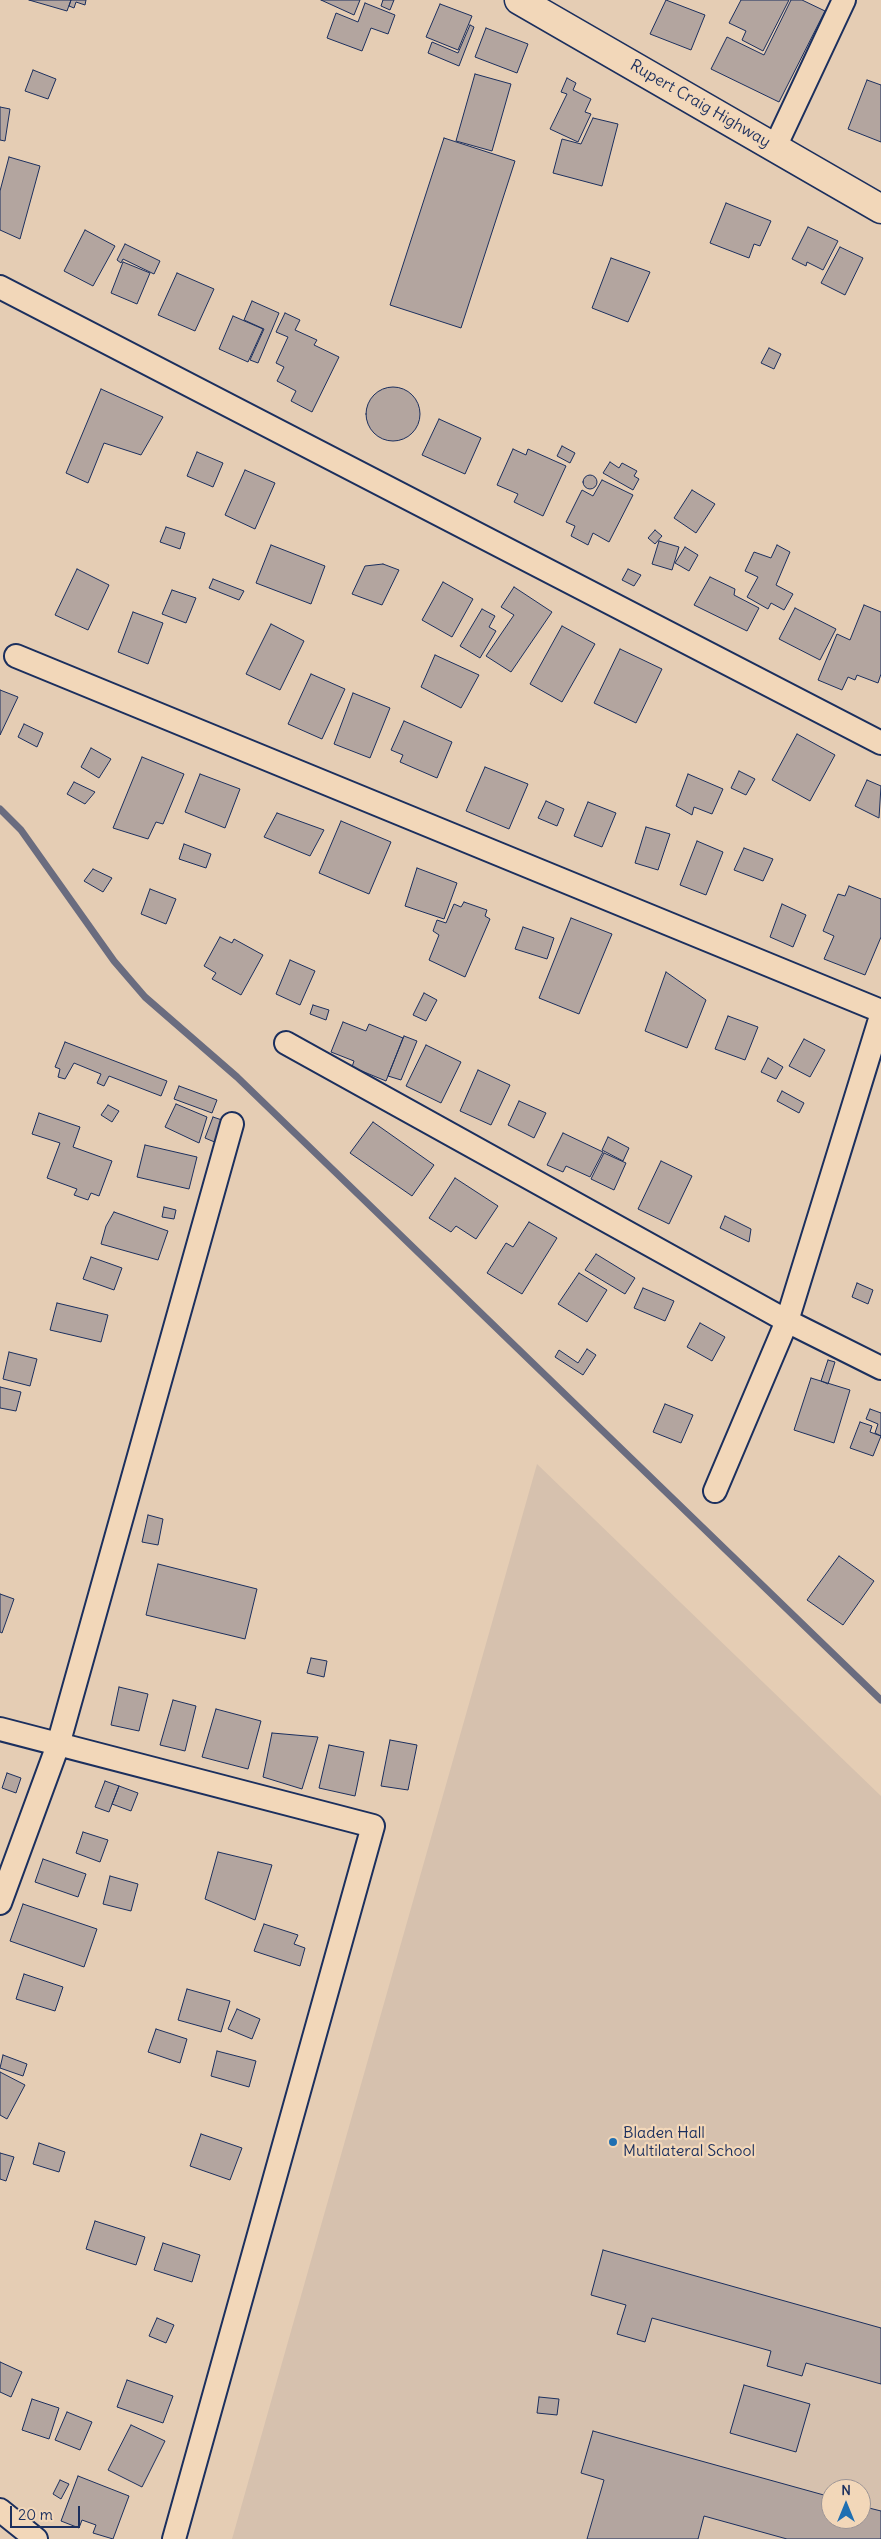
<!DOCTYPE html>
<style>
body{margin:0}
#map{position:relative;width:881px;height:2539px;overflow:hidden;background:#e5cdb4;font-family:Delius,sans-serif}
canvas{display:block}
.north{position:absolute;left:821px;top:2479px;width:50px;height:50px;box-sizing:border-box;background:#f2d7b9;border:1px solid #9c9495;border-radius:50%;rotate:0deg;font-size:14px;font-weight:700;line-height:20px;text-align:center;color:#1b2f5e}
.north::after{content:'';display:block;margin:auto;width:18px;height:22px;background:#1f6fb2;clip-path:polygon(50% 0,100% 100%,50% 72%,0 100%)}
.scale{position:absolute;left:10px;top:2506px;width:70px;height:22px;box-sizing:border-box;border:2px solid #1b2f5e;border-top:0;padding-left:6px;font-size:15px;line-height:18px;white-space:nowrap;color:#1b2f5e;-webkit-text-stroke:4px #f2d7b9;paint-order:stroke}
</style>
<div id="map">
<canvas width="881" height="2539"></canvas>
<div class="north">N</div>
<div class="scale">20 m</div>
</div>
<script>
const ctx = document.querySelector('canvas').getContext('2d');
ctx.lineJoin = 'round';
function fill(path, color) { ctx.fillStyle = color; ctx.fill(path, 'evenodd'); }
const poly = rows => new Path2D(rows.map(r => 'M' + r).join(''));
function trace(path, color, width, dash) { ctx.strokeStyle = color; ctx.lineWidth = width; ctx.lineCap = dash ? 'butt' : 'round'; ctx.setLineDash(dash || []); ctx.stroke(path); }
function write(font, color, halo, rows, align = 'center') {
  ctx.font = font + ' Delius,sans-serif'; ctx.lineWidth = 4.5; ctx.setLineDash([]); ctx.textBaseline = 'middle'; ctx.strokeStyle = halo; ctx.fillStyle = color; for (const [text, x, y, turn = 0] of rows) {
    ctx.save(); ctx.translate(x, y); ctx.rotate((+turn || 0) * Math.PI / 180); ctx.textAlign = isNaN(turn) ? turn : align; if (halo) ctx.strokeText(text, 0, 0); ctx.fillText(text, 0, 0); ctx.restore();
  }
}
fill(poly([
 [537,1464,881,1796,881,2539,232,2539],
 [831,2489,861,2489,861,2519,831,2519]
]), '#d6c1ae');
trace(poly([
 [0,809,21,830,114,961,145,997,237,1077,881,1700]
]), '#6a6c7f', 7);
const building = poly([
 [29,0,71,0,67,11,29,0],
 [71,0,86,0,85,5,76,2,74,8,69,6,71,0],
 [321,0,360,0,354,15,321,0],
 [383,0,394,0,390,10,381,6,383,0],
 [666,0,705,15,691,50,650,34,666,0],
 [741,0,789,0,763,51,742,40,746,31,729,23,741,0],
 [791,0,802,0,825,11,779,102,711,69,727,37,764,55,791,0],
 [365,3,395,15,388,34,371,28,362,51,327,38,336,13,358,22,365,3],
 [440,4,472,16,458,50,426,37,440,4],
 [470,25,474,27,459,66,428,53,432,42,458,53,470,25],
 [486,28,528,44,517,73,475,57,486,28],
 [33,70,56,79,48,99,25,91,33,70],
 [475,74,511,84,492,151,456,141,475,74],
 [567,78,576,83,573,90,591,99,585,112,591,114,578,142,550,129,567,94,561,92,567,78],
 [867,80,881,85,881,142,848,129,867,80],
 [0,107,10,109,5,141,0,140,0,107],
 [593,118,618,124,602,186,553,173,562,139,581,144,593,118],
 [444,138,515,161,461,328,390,305,444,138],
 [9,157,40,166,20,239,0,230,0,191,9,157],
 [726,203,771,221,760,246,754,244,749,258,710,243,726,203],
 [808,227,838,241,823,270,807,262,806,266,792,259,808,227],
 [85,230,115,246,93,286,64,271,85,230],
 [125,244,160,261,154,274,123,259,121,263,117,260,125,244],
 [840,247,863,258,845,295,821,283,840,247],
 [611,258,650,272,628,322,592,308,611,258],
 [123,262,150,273,137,304,111,293,123,262],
 [177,273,214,289,195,331,158,315,177,273],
 [252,301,279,313,258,363,250,360,264,329,244,320,252,301],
 [285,313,300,320,295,330,317,340,314,345,339,357,312,412,291,401,296,391,277,381,284,367,276,363,288,337,276,332,285,313],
 [233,316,263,329,248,362,219,349,233,316],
 [769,348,781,354,774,369,761,363,769,348],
 '366 414a27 27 0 1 1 54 0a27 27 0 1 1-54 0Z',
 [101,389,163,417,141,455,104,443,88,483,66,473,101,389],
 [439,419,481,438,465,474,422,455,439,419],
 [562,446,575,453,570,463,557,456,562,446],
 [513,449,526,455,528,449,566,466,543,516,514,502,518,494,497,485,513,449],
 [197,452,223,463,213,487,187,476,197,452],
 [610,462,619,468,622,463,637,471,634,476,639,479,633,490,603,473,610,462],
 [245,470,275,483,255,529,225,515,245,470],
 '583 482a7 7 0 1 1 14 0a7 7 0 1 1-14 0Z',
 [602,480,633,495,609,542,593,533,588,545,571,536,575,526,566,522,582,490,593,496,602,480],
 [692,490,715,504,696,533,674,518,692,490],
 [166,527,185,533,180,549,160,542,166,527],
 [655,530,662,536,655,544,648,538,655,530],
 [659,541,679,547,672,570,652,564,659,541],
 [271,545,325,566,311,604,256,583,271,545],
 [777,545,790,552,776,585,793,594,784,610,771,603,768,609,747,597,758,577,745,571,754,552,771,558,777,545],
 [685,547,698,555,689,571,675,563,685,547],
 [383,564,399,570,382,605,352,594,365,566,383,564],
 [77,569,109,585,88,630,55,615,77,569],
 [628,569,641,575,634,586,622,580,628,569],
 [710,577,735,589,734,595,759,608,747,631,694,605,710,577],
 [213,579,244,591,239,600,209,588,213,579],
 [443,582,473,599,452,637,422,620,443,582],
 [514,587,552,612,511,672,486,656,514,615,501,607,514,587],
 [172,590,196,598,186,623,162,614,172,590],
 [864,605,881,612,881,674,878,683,857,675,855,680,848,677,842,690,818,680,837,634,850,640,864,605],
 [795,608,836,629,820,660,779,639,795,608],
 [482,609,495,616,489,627,496,631,480,658,460,646,482,609],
 [133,612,163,623,148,664,118,652,133,612],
 [271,624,304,641,280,690,246,674,271,624],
 [562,626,595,644,562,702,530,684,562,626],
 [620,649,662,669,636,723,594,703,620,649],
 [435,655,479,675,461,708,421,687,435,655],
 [311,674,345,689,322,739,288,724,311,674],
 [0,690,18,697,0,735,0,690],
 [353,693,390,708,370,758,334,744,353,693],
 [404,721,452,742,437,778,400,762,403,755,391,750,404,721],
 [24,724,43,733,37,747,18,737,24,724],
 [797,734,835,755,810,801,772,780,797,734],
 [91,748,111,759,99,778,81,767,91,748],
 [142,757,184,774,163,824,156,822,148,839,113,828,142,757],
 [485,767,528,784,509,829,466,811,485,767],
 [739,771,755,779,746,795,731,788,739,771],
 [200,774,240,789,225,828,185,812,200,774],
 [688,774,723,789,712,814,694,807,692,815,676,806,688,774],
 [867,780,881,786,879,818,855,806,867,780],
 [74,782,95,792,85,804,67,794,74,782],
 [546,801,564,809,557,826,538,818,546,801],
 [588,802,616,813,602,847,574,836,588,802],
 [277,813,324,830,310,856,264,837,277,813],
 [341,821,391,842,369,894,319,873,341,821],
 [646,827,670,834,658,870,635,863,646,827],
 [697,841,723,852,706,895,680,885,697,841],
 [184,844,211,854,206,868,179,859,184,844],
 [744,848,773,859,763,881,734,870,744,848],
 [417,868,457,883,444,919,405,906,417,868],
 [93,869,112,878,103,892,84,881,93,869],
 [849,886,881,899,881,937,865,975,824,959,834,936,823,931,838,894,845,896,849,886],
 [150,889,176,899,166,924,141,914,150,889],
 [464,902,487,910,485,916,490,919,465,977,429,960,439,935,433,931,437,920,446,923,454,904,461,907,464,902],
 [782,904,806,915,793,947,770,937,782,904],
 [571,918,612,934,579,1014,539,998,571,918],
 [523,927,554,938,547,959,515,949,523,927],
 [220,937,232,943,234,939,263,955,241,995,212,979,216,973,204,966,220,937],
 [290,960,315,971,300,1005,276,994,290,960],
 [666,972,706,1000,687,1048,645,1031,666,972],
 [424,993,437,1000,426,1021,413,1015,424,993],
 [313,1005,329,1010,326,1020,310,1014,313,1005],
 [728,1016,758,1027,745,1060,715,1049,728,1016],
 [343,1022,366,1031,369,1024,403,1038,386,1081,352,1067,354,1061,331,1052,343,1022],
 [404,1036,417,1041,401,1080,388,1076,404,1036],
 [804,1039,825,1050,810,1077,789,1066,804,1039],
 [65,1042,167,1081,161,1096,109,1076,104,1086,97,1083,101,1074,74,1063,65,1079,58,1077,60,1069,55,1067,65,1042],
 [426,1045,461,1062,441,1103,406,1086,426,1045],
 [768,1058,783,1067,776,1079,761,1072,768,1058],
 [478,1070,510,1085,491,1125,460,1111,478,1070],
 [179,1086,217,1100,212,1113,174,1099,179,1086],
 [782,1091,804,1103,799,1113,777,1101,782,1091],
 [519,1101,546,1113,534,1138,508,1125,519,1101],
 [176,1104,207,1117,199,1143,165,1127,176,1104],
 [108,1105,119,1111,112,1122,101,1115,108,1105],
 [39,1113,80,1127,73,1147,112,1161,99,1196,91,1193,88,1200,74,1195,77,1189,47,1178,60,1143,32,1134,39,1113],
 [213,1117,225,1121,217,1143,205,1138,213,1117],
 [373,1122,434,1165,412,1196,350,1153,373,1122],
 [563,1133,603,1152,590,1177,566,1166,563,1172,547,1165,563,1133],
 [608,1137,629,1148,623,1161,602,1150,608,1137],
 [145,1145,197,1157,189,1189,137,1177,145,1145],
 [604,1153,626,1163,614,1190,591,1179,604,1153],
 [661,1161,692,1176,669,1224,638,1209,661,1161],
 [455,1178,498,1206,476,1239,456,1226,451,1232,429,1218,455,1178],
 [164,1207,176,1210,174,1219,162,1217,164,1207],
 [114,1212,168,1231,158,1260,101,1244,106,1226,114,1212],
 [725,1216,751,1229,749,1242,720,1228,725,1216],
 [529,1222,557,1238,522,1294,487,1273,506,1243,513,1247,529,1222],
 [596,1254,635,1278,625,1294,585,1270,596,1254],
 [91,1257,122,1268,114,1290,83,1279,91,1257],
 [579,1273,607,1290,587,1322,558,1304,579,1273],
 [857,1283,873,1290,868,1304,852,1297,857,1283],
 [643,1288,674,1301,665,1321,634,1308,643,1288],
 [57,1303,108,1315,101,1342,50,1330,57,1303],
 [700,1323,725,1337,712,1361,687,1347,700,1323],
 [587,1349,596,1355,583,1375,555,1357,559,1350,578,1363,587,1349],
 [9,1352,37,1359,30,1386,3,1379,9,1352],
 [828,1360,835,1362,828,1384,821,1381,828,1360],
 [811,1378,850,1390,834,1443,794,1430,811,1378],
 [0,1387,21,1392,16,1411,0,1408,0,1387],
 [665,1404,693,1415,681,1443,653,1432,665,1404],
 [870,1409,881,1413,881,1436,875,1433,878,1424,866,1419,870,1409],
 [860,1422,872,1426,870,1432,881,1436,873,1456,850,1448,860,1422],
 [148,1515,163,1519,158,1545,142,1542,148,1515],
 [839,1556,874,1581,843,1625,807,1600,839,1556],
 [158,1564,257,1589,245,1639,146,1615,158,1564],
 [0,1594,14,1599,2,1633,0,1632,0,1594],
 [311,1658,327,1661,324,1677,307,1673,311,1658],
 [119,1687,148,1694,139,1731,111,1725,119,1687],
 [173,1700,196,1706,185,1751,160,1745,173,1700],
 [216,1709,261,1721,248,1769,202,1757,216,1709],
 [272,1733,318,1737,302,1789,263,1777,272,1733],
 [390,1740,417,1745,408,1790,381,1786,390,1740],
 [329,1745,364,1752,355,1796,319,1788,329,1745],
 [7,1773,21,1778,16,1793,2,1788,7,1773],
 [105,1781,119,1786,109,1812,95,1807,105,1781],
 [119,1786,138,1793,131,1811,112,1804,119,1786],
 [83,1832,108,1840,100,1862,76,1853,83,1832],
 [218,1852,272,1865,255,1920,205,1899,218,1852],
 [43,1859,86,1874,78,1897,35,1882,43,1859],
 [110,1876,138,1884,131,1911,103,1904,110,1876],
 [23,1904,97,1929,84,1967,10,1941,23,1904],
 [264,1924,298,1935,294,1944,305,1948,300,1966,254,1951,264,1924],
 [24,1974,63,1987,55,2011,16,1999,24,1974],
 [187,1989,230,2001,221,2032,178,2020,187,1989],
 [237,2009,260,2019,252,2039,228,2029,237,2009],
 [156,2029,187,2039,180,2063,148,2052,156,2029],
 [217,2051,256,2061,249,2087,211,2076,217,2051],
 [3,2055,27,2064,23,2076,0,2068,3,2055],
 [0,2072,25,2085,7,2119,0,2115,0,2072],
 [201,2134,242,2148,230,2180,190,2166,201,2134],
 [39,2143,65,2152,59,2172,33,2164,39,2143],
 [0,2153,14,2157,6,2181,0,2179,0,2153],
 [95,2221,145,2237,136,2265,86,2249,95,2221],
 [163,2243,200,2255,192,2282,154,2270,163,2243],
 [603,2250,881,2328,881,2384,806,2363,802,2376,767,2366,771,2351,652,2318,645,2342,617,2334,626,2305,591,2295,603,2250],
 [157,2318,174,2325,166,2343,149,2336,157,2318],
 [0,2362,22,2372,11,2397,0,2392,0,2362],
 [127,2380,173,2396,163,2423,117,2407,127,2380],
 [744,2385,810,2404,796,2452,730,2433,744,2385],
 [539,2397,559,2399,557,2415,537,2413,539,2397],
 [32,2399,59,2408,49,2439,22,2430,32,2399],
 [67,2412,92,2422,80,2450,55,2440,67,2412],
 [131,2425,165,2441,142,2487,108,2470,131,2425],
 [593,2431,831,2497,831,2519,861,2519,861,2506,881,2511,881,2539,787,2539,704,2516,698,2539,587,2539,604,2480,581,2473,593,2431],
 [78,2476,129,2496,113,2539,93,2533,96,2525,82,2520,79,2528,61,2521,78,2476],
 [60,2480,69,2484,61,2499,53,2494,60,2480]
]);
fill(building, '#b3a59f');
trace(building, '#1b2f5e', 1);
const street = poly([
 [775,147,844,0],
 [0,287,881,743],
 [16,656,881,1011],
 [286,1043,787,1321,881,1368],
 [715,1491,787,1321,881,1016],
 [0,1729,373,1826,174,2539],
 [0,1903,58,1745,232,1124],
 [0,2510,36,2539]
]);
const primary = poly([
 [519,0,881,209]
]);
trace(street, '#1b2f5e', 26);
trace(primary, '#1b2f5e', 31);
trace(street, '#f2d7b9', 22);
trace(primary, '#f2d7b9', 28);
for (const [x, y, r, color] of [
 [613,2142,5,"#1f6fb2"]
]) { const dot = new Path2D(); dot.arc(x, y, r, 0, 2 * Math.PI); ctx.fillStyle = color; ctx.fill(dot); trace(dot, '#f2d7b9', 2); }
write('16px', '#1b2f5e', '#f2d7b9', [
 ["Rupert Craig Highway",700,104,30]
]);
write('16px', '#1b2f5e', '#f2d7b9', [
 ["Bladen Hall",623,2133],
 ["Multilateral School",623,2151]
], 'left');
</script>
